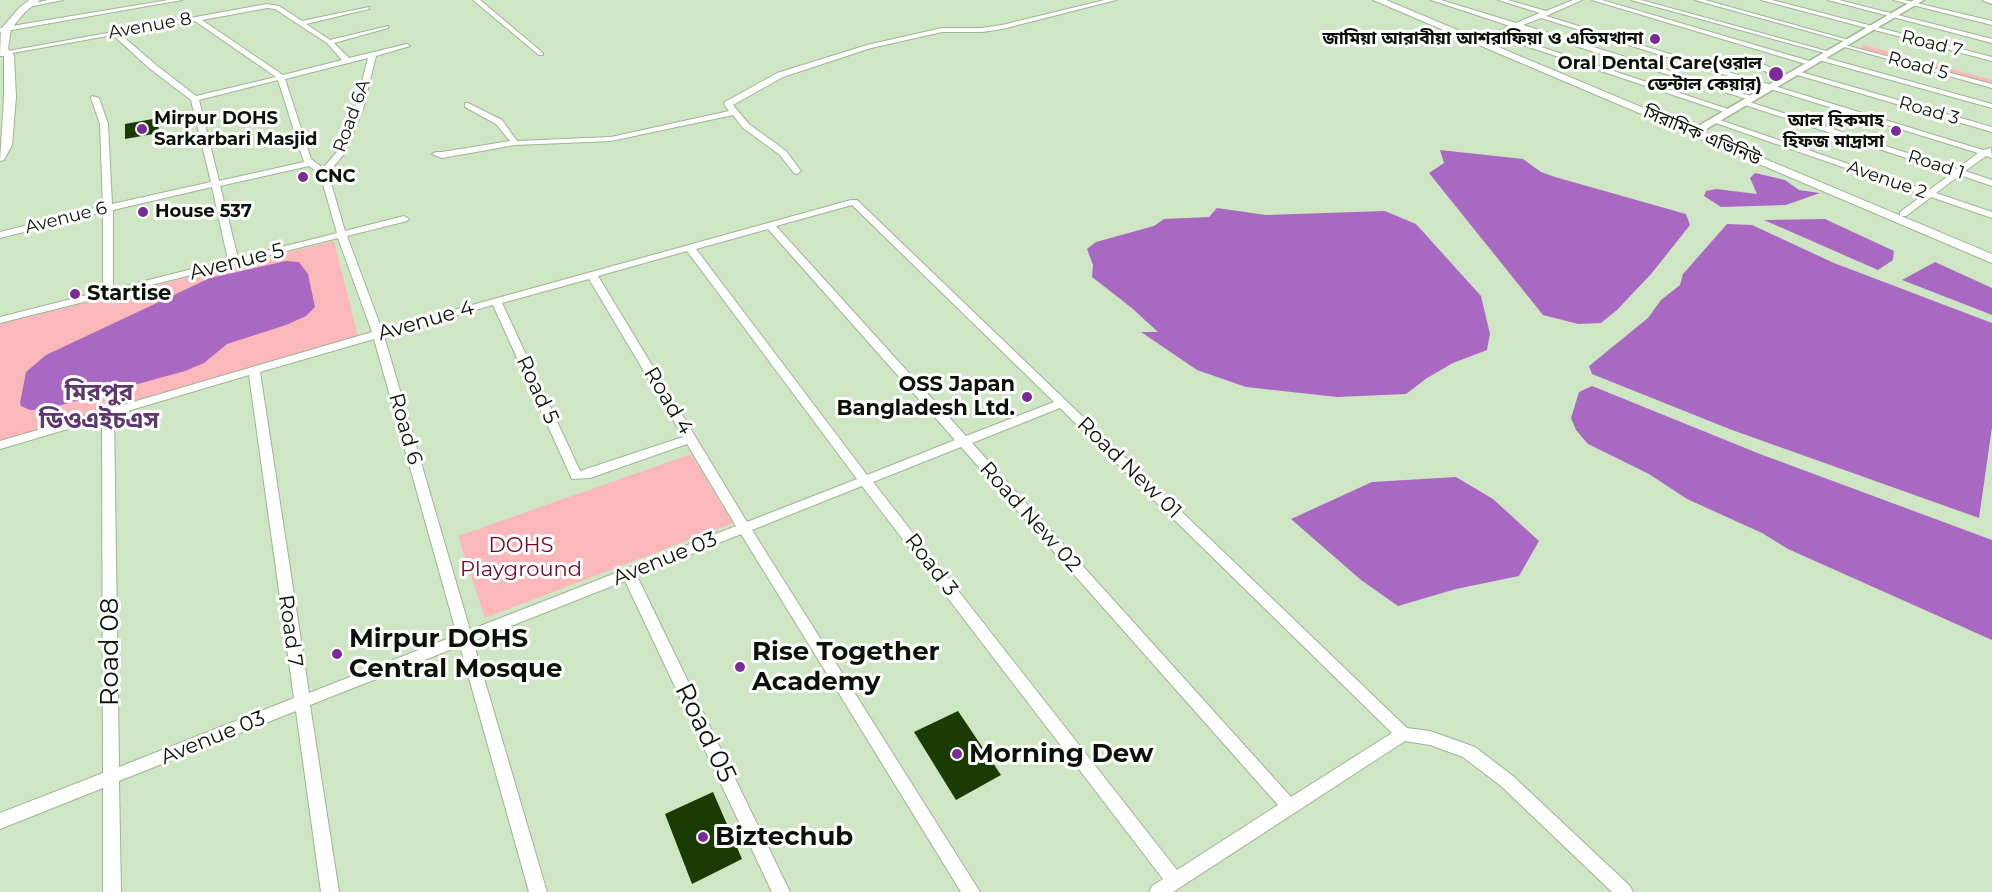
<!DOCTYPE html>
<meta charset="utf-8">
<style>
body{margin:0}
canvas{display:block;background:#cfe6c5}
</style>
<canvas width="1992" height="892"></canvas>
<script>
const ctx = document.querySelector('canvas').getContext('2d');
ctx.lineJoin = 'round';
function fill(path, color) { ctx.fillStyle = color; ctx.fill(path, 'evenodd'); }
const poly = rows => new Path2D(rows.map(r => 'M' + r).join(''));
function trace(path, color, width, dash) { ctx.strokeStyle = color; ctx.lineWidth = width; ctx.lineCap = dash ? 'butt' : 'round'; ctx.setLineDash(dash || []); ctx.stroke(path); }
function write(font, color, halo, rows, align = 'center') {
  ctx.font = font + ' Montserrat,"Noto Sans Bengali",sans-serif'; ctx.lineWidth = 6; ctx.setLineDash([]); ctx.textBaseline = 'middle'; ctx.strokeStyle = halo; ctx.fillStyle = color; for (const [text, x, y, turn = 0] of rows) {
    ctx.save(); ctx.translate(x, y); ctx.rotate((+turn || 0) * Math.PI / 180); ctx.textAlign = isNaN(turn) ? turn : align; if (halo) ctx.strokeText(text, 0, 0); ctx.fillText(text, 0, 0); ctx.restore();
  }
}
fill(poly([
 [1864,45,1992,80,1992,85,1859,49],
 [334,241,358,336,0,442,0,324],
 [691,454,733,523,485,618,458,536]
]), '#fab8bb');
fill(poly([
 [1440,150,1523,159,1541,172,1555,177,1686,214,1690,225,1652,273,1617,310,1601,323,1578,324,1543,315,1429,173,1444,163],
 [1755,173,1785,180,1799,190,1820,193,1786,205,1721,207,1704,196,1706,191,1716,189,1757,194,1750,178],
 [1217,208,1266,215,1385,211,1416,224,1481,296,1490,334,1487,350,1453,363,1427,378,1406,394,1337,397,1246,387,1197,370,1141,332,1158,332,1133,309,1092,277,1093,265,1087,249,1096,242,1154,226,1164,219,1209,217],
 [1825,219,1894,251,1893,260,1878,270,1764,220],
 [1727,224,1752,225,1834,263,1992,323,1992,427,1979,518,1732,430,1592,374,1589,366,1648,318,1661,300,1680,285,1683,274],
 [286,261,299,262,308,274,315,307,306,316,286,325,227,344,204,363,185,371,47,409,30,410,21,406,20,403,26,372,46,355,210,278],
 [1935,262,1992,288,1992,315,1902,280],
 [1592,386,1760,454,1992,540,1992,640,1788,549,1762,533,1687,499,1649,474,1588,444,1576,430,1571,418,1579,392],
 [1456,477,1493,499,1539,541,1519,576,1456,589,1398,606,1361,580,1291,519,1372,482]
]), '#a969c3');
fill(poly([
 [158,118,159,133,125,139,125,124],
 [958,711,1001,775,956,800,914,732],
 [713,792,742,859,692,884,665,814]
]), '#1b3b04');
const minor = poly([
 [48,0,63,0,28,7,25,5,48,0],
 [168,0,182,0,0,32,0,28,168,0],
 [473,0,480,0,543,53,543,55,539,55,473,0],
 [1105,0,1116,0,1002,29,982,32,942,32,871,48,783,77,733,105,749,124,786,151,801,171,797,174,794,173,780,155,743,128,733,115,611,141,515,145,442,158,432,154,436,152,442,152,510,141,496,124,465,107,465,103,468,103,502,120,517,141,611,137,729,111,724,104,725,102,777,73,867,45,942,28,982,28,1002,25,1105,0],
 [1431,0,1441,0,1516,23,1540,13,1498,0,1508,0,1546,11,1573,0,1582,0,1546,16,1983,150,1991,148,1992,158,1986,156,1965,171,1992,180,1992,186,1960,175,1936,193,1992,212,1992,218,1931,197,1906,216,1900,216,1900,212,1923,195,1710,121,1717,119,1928,191,1952,173,1739,103,1746,101,1957,169,1978,153,1541,18,1523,25,1757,98,1750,100,1517,28,1502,34,1734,111,1727,113,1496,36,1481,40,1481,38,1510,26,1431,0],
 [1592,0,1602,0,1816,63,1809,65,1592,0],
 [1631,0,1641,0,1834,53,1828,54,1631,0],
 [1695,0,1705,0,1852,41,1847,42,1695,0],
 [1761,0,1772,0,1992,57,1992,61,1761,0],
 [1828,0,1839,0,1992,39,1992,43,1828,0],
 [1893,0,1904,0,1992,21,1992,25,1893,0],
 [1983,0,1992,0,1992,4,1984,1,1983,0],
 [267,4,279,6,302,21,369,7,369,9,306,24,330,40,388,26,388,28,334,43,349,58,407,44,410,46,376,56,363,109,345,153,328,173,345,231,404,216,409,219,407,221,347,236,382,330,851,200,857,200,1407,728,1430,731,1475,747,1513,776,1630,886,1633,892,1612,892,1501,786,1463,757,1430,745,1405,741,1173,892,1149,892,1152,886,1163,879,862,486,752,530,980,892,961,892,741,534,637,576,790,892,772,892,625,581,473,641,547,892,529,892,460,646,310,705,339,892,321,892,296,711,119,781,121,892,103,892,103,788,0,829,0,813,103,773,102,419,0,449,0,441,372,332,338,238,0,323,0,317,103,291,103,212,0,238,0,232,103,206,100,124,91,98,92,96,99,98,108,124,112,204,211,182,191,100,149,68,113,35,7,54,3,52,267,4],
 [267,8,275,9,327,43,342,60,283,75,202,20,267,8],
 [195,21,276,77,196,96,155,64,120,34,195,21],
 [368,58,355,109,337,152,323,168,311,159,285,79,368,58],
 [278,80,304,162,219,181,199,100,278,80],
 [309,166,320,174,337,233,238,258,220,186,309,166],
 [212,187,228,260,113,289,113,210,212,187],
 [852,205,1054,402,966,436,776,226,852,205],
 [768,229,955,440,867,475,696,249,768,229],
 [687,251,857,479,747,522,598,276,687,251],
 [589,279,683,437,580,471,502,303,589,279],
 [493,305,572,479,590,478,687,444,736,526,470,630,384,336,493,305],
 [374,339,457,635,309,693,260,372,374,339],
 [249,375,294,698,119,767,114,415,249,375],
 [1060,408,1392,733,1291,797,972,443,1060,408],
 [961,447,1278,805,1177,870,873,482,961,447],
 [1841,44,1992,84,1992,88,1841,46,1841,44],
 [1819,56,1992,104,1992,108,1819,60,1819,56],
 [1751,62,1757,62,1793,77,1786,79,1751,66,1751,62],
 [1794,70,1992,127,1992,132,1794,74,1794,70]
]);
const tertiary = poly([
 [1914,0,1924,0,1703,131,1699,132,1693,129,1914,0]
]);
const secondary = poly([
 [29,0,40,0,25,12,11,29,8,49,14,55,16,97,12,145,4,160,0,161,4,97,4,56,0,56,1,29,19,8,29,0],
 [1373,0,1386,0,1992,254,1992,263,1373,0]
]);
trace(minor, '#9fb595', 2);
trace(tertiary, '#9fb595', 3);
trace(secondary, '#9fb595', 2);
fill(minor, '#fff');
fill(tertiary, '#fff');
fill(secondary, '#fff');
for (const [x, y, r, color] of [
 [1655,39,6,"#7c2a9a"],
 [1776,74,8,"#7c2a9a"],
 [142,129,6,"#7c2a9a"],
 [1896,131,6,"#7c2a9a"],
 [303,177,6,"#7c2a9a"],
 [143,212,6,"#7c2a9a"],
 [75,294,6,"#7c2a9a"],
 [1027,397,6,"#7c2a9a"],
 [337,654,6,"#7c2a9a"],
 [740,667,6,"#7c2a9a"],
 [957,754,6,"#7c2a9a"],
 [703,837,6,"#7c2a9a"]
]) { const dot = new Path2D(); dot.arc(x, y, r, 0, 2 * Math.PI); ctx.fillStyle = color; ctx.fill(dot); trace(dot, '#fff', 2); }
write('18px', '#0b1308', '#fff', [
 ["Avenue 8",150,26,-10],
 ["Road 7",1932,44,14],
 ["Road 5",1918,66,15],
 ["Road 3",1929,111,16],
 ["Road 6A",352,116,-70],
 ["সিরামিক এভিনিউ",1702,136,23],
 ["Road 1",1936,165,18],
 ["Avenue 2",1887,180,19],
 ["Avenue 6",66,218,-14]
]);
write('bold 18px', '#0b1308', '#fff', [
 ["জামিয়া আরাবীয়া আশরাফিয়া ও এতিমখানা",1643,39],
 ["Oral Dental Care(ওরাল",1762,64],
 ["ডেন্টাল কেয়ার)",1762,85],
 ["Mirpur DOHS",154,119,"left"],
 ["Sarkarbari Masjid",154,140,"left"],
 ["আল হিকমাহ",1884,121],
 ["হিফজ মাদ্রাসা",1884,142],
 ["CNC",315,177,"left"],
 ["House 537",155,212,"left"]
], 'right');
write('21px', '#0b1308', '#fff', [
 ["Avenue 5",237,262,-14],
 ["Avenue 4",426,321,-16],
 ["Road 5",537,390,65],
 ["Road 4",668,401,59],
 ["Road 6",405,429,74],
 ["Road New 01",1129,468,44],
 ["Road New 02",1030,517,48],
 ["Avenue 03",665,559,-22],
 ["Road 3",931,565,52],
 ["Road 7",290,631,82],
 ["Avenue 03",213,738,-22]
]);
write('bold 21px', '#0b1308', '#fff', [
 ["Startise",87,294],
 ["OSS Japan",1015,385,"right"],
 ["Bangladesh Ltd.",1015,409,"right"]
], 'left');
write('21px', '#770524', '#fff', [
 ["DOHS",521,546],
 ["Playground",521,570]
]);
write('bold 24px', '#5f376f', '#fff', [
 ["মিরপুর",99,393],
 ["ডিওএইচএস",99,421]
]);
write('bold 26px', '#0b1308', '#fff', [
 ["Mirpur DOHS",349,639],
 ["Central Mosque",349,669],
 ["Rise Together",752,652],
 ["Academy",752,682],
 ["Morning Dew",969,754],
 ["Biztechub",715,837]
], 'left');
write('26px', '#0b1308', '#fff', [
 ["Road 08",110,652,-90],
 ["Road 05",705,733,64]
]);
</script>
